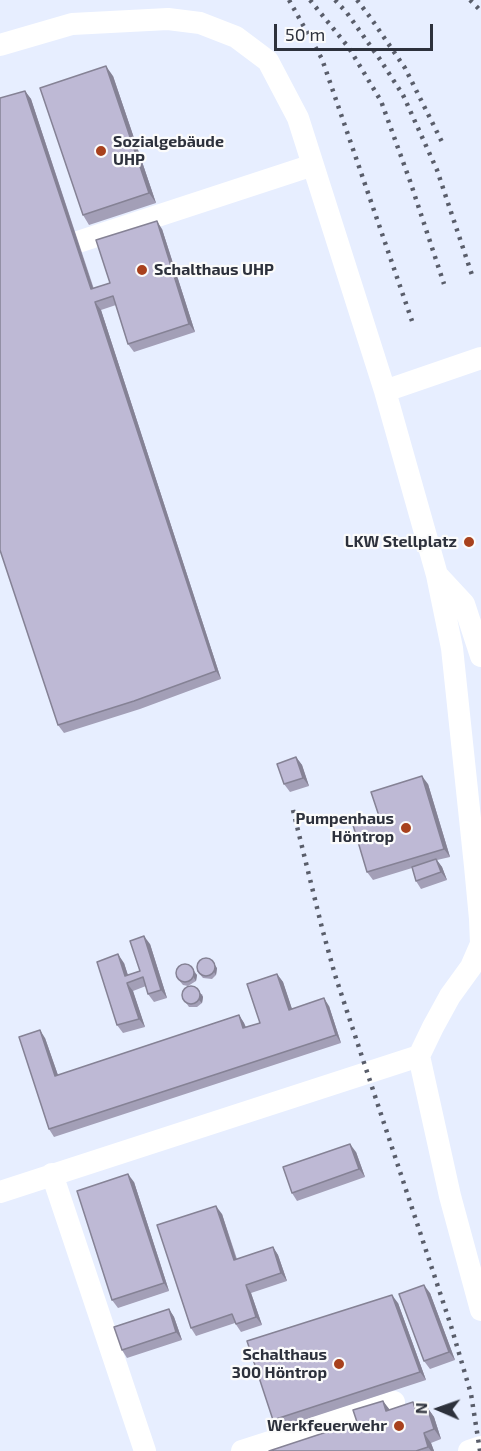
<!DOCTYPE html>
<meta charset="utf-8">
<style>
body{margin:0}
#map{position:relative;width:481px;height:1451px;overflow:hidden;background:#e7eeff;font-family:"Exo 2",sans-serif}
canvas{display:block}
.north{position:absolute;left:409px;top:1379px;width:60px;height:60px;-webkit-text-stroke:4px #fbfbfb;paint-order:stroke;rotate:272deg;font-size:16px;font-weight:700;line-height:24px;text-align:center;color:#2d313c}
.north::after{content:'';display:block;margin:auto;width:21px;height:27px;background:#2d313c;clip-path:polygon(50% 0,100% 100%,50% 72%,0 100%)}
.scale{position:absolute;left:274px;top:24px;width:159px;height:27px;box-sizing:border-box;border:3px solid #2d313c;border-top:0;padding-left:8px;font-size:18px;line-height:21px;white-space:nowrap;color:#2d313c;-webkit-text-stroke:4px #fbfbfb;paint-order:stroke}
</style>
<div id="map">
<canvas width="481" height="1451"></canvas>
<div class="north">N</div>
<div class="scale">50 m</div>
</div>
<script>
const ctx = document.querySelector('canvas').getContext('2d');
ctx.lineJoin = 'round';
const poly = rows => new Path2D(rows.map(r => 'M' + r).join(''));
function trace(path, color, width, dash) { ctx.strokeStyle = color; ctx.lineWidth = width; ctx.lineCap = dash ? 'butt' : 'round'; ctx.setLineDash(dash || []); ctx.stroke(path); }
function fill(path, color) { ctx.fillStyle = color; ctx.fill(path, 'evenodd'); }
function write(font, color, halo, rows, align = 'center') {
  ctx.font = font + ' "Exo 2",sans-serif'; ctx.lineWidth = 4.5; ctx.setLineDash([]); ctx.textBaseline = 'middle'; ctx.strokeStyle = halo; ctx.fillStyle = color; for (const [text, x, y, turn = 0] of rows) {
    ctx.save(); ctx.translate(x, y); ctx.rotate((+turn || 0) * Math.PI / 180); ctx.textAlign = isNaN(turn) ? turn : align; if (halo) ctx.strokeText(text, 0, 0); ctx.fillText(text, 0, 0); ctx.restore();
  }
}
trace(poly([
 [0,45,72,24,168,19,200,23,236,37,268,61,298,118,385,391],
 [78,242,313,165],
 [481,358,385,391,437,575,452,648,475,866,480,919,481,944,471,967,450,996,433,1027,419,1056,450,1196,481,1310],
 [438,576,464,604,481,656],
 [52,1174,145,1451],
 [0,1192,419,1056],
 [242,1451,394,1402],
 [469,1451,481,1447]
]), '#fff', 22);
trace(poly([
 [289,0,322,59,412,321],
 [310,0,349,48,381,101,410,181,444,284],
 [335,0,347,13,379,58,403,95,437,170,472,275],
 [357,0,370,17,405,68,443,144],
 [470,0,481,11],
 [293,810,322,928,335,975,451,1326,471,1394,480,1451]
]), '#595d6a', 4.5, [3, 6]);
fill(poly([
 [113,76,156,203,89,225,83,215],
 [25,91,31,99,94,289,110,283,162,229,195,332,134,352,128,344,116,305,101,310,221,679,140,709,64,733,58,725],
 [296,757,302,765,309,786,290,792,284,784],
 [428,784,450,857,437,860,442,867,447,880,421,889,416,881,412,868,373,880,367,872,379,816],
 [150,944,167,998,154,1002,148,994,146,986,133,991,145,1027,123,1033,117,1025,124,963,128,975,140,971],
 [191,966,197,975,196,981,188,986,183,985,177,978],
 [217,968,216,975,212,979,203,978,197,971],
 [277,974,283,982,292,1009,329,1006,341,1043,54,1137,49,1129,45,1038,58,1075,239,1015,244,1023,246,1027,260,1023],
 [202,994,203,997,202,1003,197,1007,189,1007,182,997],
 [356,1152,365,1177,297,1201,292,1193],
 [134,1182,169,1291,118,1308,112,1300],
 [222,1214,237,1259,273,1247,278,1255,287,1281,251,1293,262,1325,241,1332,235,1323,196,1336,191,1328],
 [430,1293,455,1360,430,1369,424,1361],
 [398,1303,426,1380,279,1428,273,1420],
 [169,1309,174,1317,182,1340,127,1358,122,1350],
 [383,1401,389,1410,419,1410,427,1407,434,1417,441,1439,431,1443,434,1451,269,1451,357,1422]
]), '#a39fb7');
fill(poly([
 [106,66,113,76,156,203,149,193],
 [25,91,31,99,96,297,91,289],
 [157,221,162,229,195,332,189,324],
 [95,302,101,310,221,679,216,671],
 [296,757,302,765,309,786,303,778],
 [422,776,428,784,450,857,444,849],
 [436,859,442,867,447,880,441,872],
 [144,936,150,944,167,998,161,990],
 [118,954,124,963,130,982,125,976],
 [215,965,217,968,216,975,214,972],
 [194,972,197,975,196,981,194,978],
 [277,974,283,982,295,1018,289,1010],
 [127,983,133,991,145,1027,139,1019],
 [199,991,203,997,202,1003,199,1000],
 [324,998,329,1006,341,1043,336,1035],
 [239,1015,244,1023,249,1036,243,1028],
 [40,1030,45,1038,61,1084,55,1076],
 [350,1144,356,1152,365,1177,359,1169],
 [128,1174,134,1182,169,1291,164,1283],
 [216,1206,222,1214,239,1268,234,1260],
 [273,1247,278,1255,287,1281,281,1273],
 [246,1285,251,1293,262,1325,256,1317],
 [424,1285,430,1293,455,1360,449,1352],
 [392,1295,398,1303,426,1380,420,1372],
 [169,1309,174,1317,182,1340,176,1332],
 [383,1401,390,1410,386,1411],
 [427,1407,434,1417,441,1439,434,1429],
 [424,1433,431,1443,434,1451,431,1451,428,1447]
]), '#858295');
const building = poly([
 [106,66,149,193,83,215,40,88,106,66],
 [25,91,91,289,110,283,96,240,157,221,189,324,128,344,113,296,95,302,216,671,134,701,58,725,0,550,0,98,25,91],
 [296,757,303,778,284,784,277,764,296,757],
 [422,776,444,849,367,872,353,825,379,816,371,792,422,776],
 [436,859,441,872,416,881,412,867,436,859],
 [144,936,161,990,148,994,143,977,127,983,139,1019,117,1025,97,962,118,954,125,976,140,971,130,941,144,936],
 '197 967a9 9 0 1 1 18 0a9 9 0 1 1-18 0Z',
 '176 973a9 9 0 1 1 18 0a9 9 0 1 1-18 0Z',
 [277,974,289,1010,324,998,336,1035,49,1129,19,1037,40,1030,55,1076,239,1015,243,1028,260,1023,247,984,277,974],
 '182 995a9 9 0 1 1 18 0a9 9 0 1 1-18 0Z',
 [350,1144,359,1169,292,1193,283,1167,350,1144],
 [128,1174,164,1283,112,1300,77,1191,128,1174],
 [216,1206,234,1260,273,1247,281,1273,246,1285,256,1317,236,1324,232,1314,191,1328,157,1225,216,1206],
 [424,1285,449,1352,424,1361,399,1294,424,1285],
 [392,1295,420,1372,273,1420,247,1341,392,1295],
 [169,1309,176,1332,122,1350,114,1327,169,1309],
 [383,1401,386,1411,413,1402,416,1411,427,1407,434,1429,424,1433,428,1447,416,1451,269,1451,357,1422,353,1410,383,1401]
]);
fill(building, '#beb9d5');
trace(building, '#858295', 1.5);
for (const [x, y, r, color] of [
 [101,151,6,"#a8411d"],
 [142,270,6,"#a8411d"],
 [469,542,6,"#a8411d"],
 [406,828,6,"#a8411d"],
 [339,1364,6,"#a8411d"],
 [399,1426,6,"#a8411d"]
]) { const dot = new Path2D(); dot.arc(x, y, r, 0, 2 * Math.PI); ctx.fillStyle = color; ctx.fill(dot); trace(dot, '#fbfbfb', 2); }
write('bold 16px', '#2d313c', '#fbfbfb', [
 ["Sozialgebäude",113,142,"left"],
 ["UHP",113,160,"left"],
 ["Schalthaus UHP",154,270,"left"],
 ["LKW Stellplatz",457,542],
 ["Pumpenhaus",394,819],
 ["Höntrop",394,837],
 ["Schalthaus",327,1355],
 ["300 Höntrop",327,1373],
 ["Werkfeuerwehr",387,1426]
], 'right');
</script>
